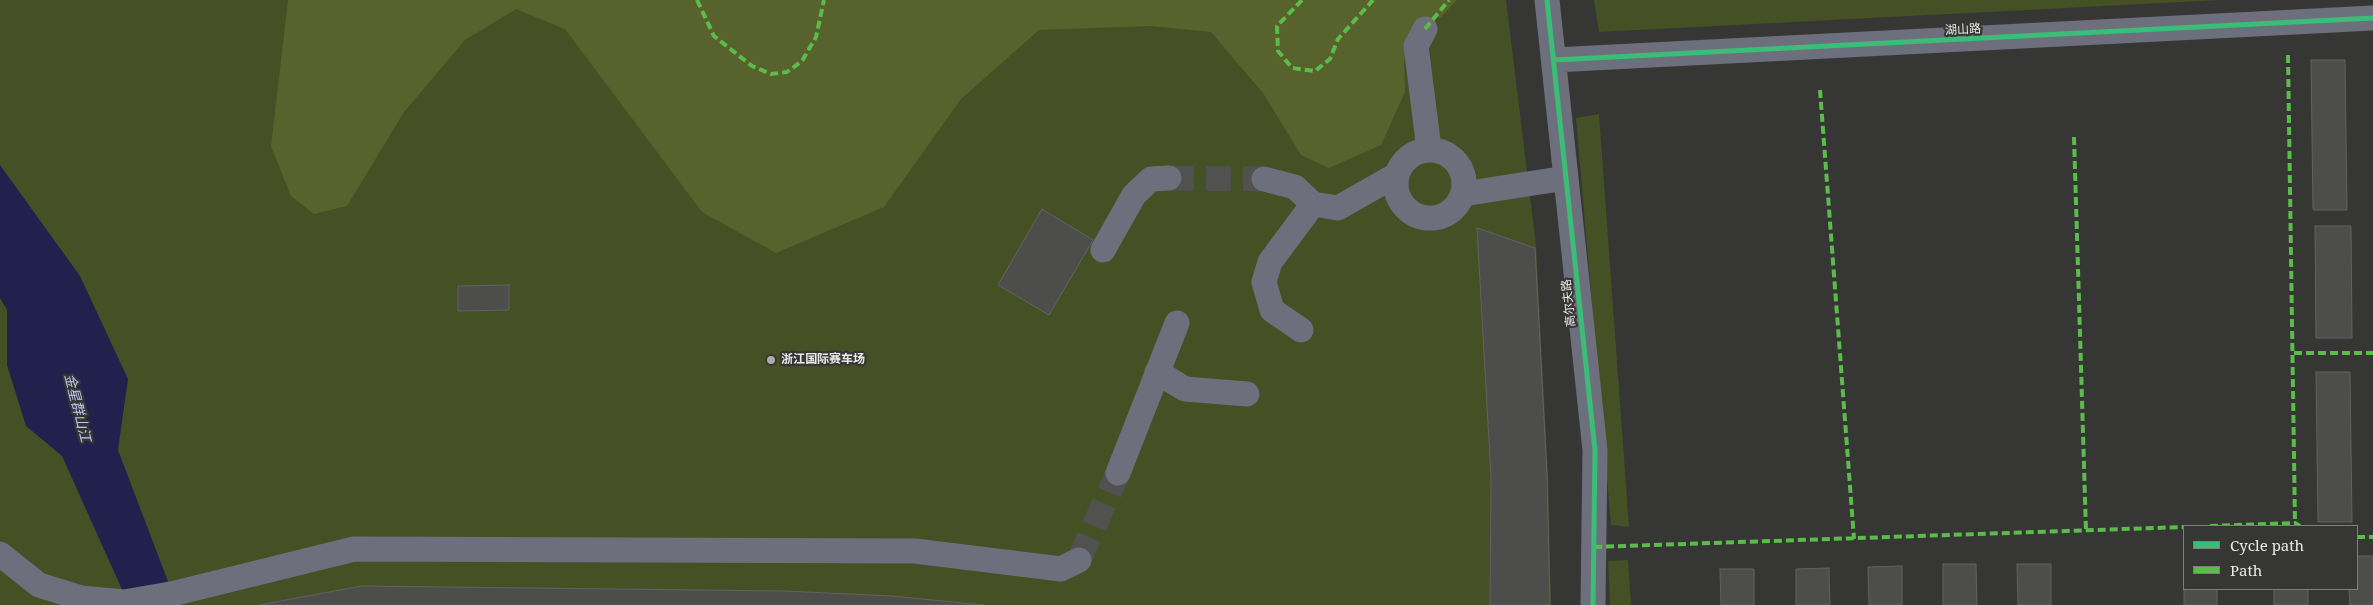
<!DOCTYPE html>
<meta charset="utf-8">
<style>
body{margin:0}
#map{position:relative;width:2373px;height:605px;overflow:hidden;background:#363635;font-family:"Noto Serif",serif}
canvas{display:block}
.legend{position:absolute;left:2183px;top:525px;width:175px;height:65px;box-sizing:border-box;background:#363734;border:1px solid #7e7f7c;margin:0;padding:6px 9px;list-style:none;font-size:15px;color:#eaeae9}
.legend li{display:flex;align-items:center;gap:10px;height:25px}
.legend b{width:25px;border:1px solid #7e7f7c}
</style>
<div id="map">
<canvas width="2373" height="605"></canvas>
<ul class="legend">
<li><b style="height:6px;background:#3abd76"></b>Cycle path</li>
<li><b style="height:6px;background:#5cbc4b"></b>Path</li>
</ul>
</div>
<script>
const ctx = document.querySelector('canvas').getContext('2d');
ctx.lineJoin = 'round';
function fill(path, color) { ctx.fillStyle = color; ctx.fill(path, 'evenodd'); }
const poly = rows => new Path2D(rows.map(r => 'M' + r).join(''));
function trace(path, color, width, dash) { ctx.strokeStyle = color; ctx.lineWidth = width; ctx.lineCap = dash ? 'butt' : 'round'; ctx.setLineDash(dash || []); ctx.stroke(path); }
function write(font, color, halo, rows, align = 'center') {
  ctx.font = font + ' "Noto Serif","Noto Sans SC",serif'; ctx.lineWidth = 4.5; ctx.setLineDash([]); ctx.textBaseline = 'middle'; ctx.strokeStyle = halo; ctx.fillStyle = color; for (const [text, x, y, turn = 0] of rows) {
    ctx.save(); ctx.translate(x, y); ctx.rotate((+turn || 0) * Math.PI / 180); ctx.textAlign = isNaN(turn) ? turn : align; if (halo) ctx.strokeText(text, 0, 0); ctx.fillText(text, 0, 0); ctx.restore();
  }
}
fill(poly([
 [0,0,1506,0,1536,245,1548,475,1551,605,0,605],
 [1594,0,2221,0,1599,32],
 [1599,114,1629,527,1611,525,1576,118],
 [1628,560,1631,605,1610,605,1608,561]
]), '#465025');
fill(poly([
 [288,0,1457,0,1441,17,1414,24,1404,61,1405,92,1381,145,1329,168,1301,155,1263,93,1211,32,1151,26,1039,30,961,99,884,207,776,253,702,212,565,29,516,9,465,40,404,112,347,206,314,214,291,196,271,146]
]), '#57622d');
fill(poly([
 [0,165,80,276,128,379,118,450,177,605,129,605,62,456,26,426,7,365,7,310,0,298]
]), '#22214d');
const building = poly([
 [2311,60,2345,60,2347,210,2313,210,2311,60],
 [1042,209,1093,240,1049,315,998,285,1042,209],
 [2315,226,2351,226,2352,338,2316,338,2315,226],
 [1477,228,1535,248,1547,475,1550,605,1490,605,1491,477,1477,228],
 [509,285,509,310,458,311,458,286,509,285],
 [2316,372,2350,372,2352,522,2318,522,2316,372],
 [2357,556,2373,556,2373,605,2350,605,2349,589,2357,589,2357,556],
 [1943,564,1976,564,1977,605,1943,605,1943,564],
 [2017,564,2051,564,2051,605,2018,605,2017,564],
 [1902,566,1902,605,1869,605,1868,567,1902,566],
 [1829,568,1830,605,1796,605,1796,569,1829,568],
 [1720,569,1754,569,1754,605,1721,605,1720,569],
 [361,586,784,591,892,596,984,605,259,605,361,586],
 [2184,589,2217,589,2217,605,2184,605,2184,589],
 [2274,589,2308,589,2308,605,2274,605,2274,589]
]);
fill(building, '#4d4e4c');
trace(building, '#626261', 1);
trace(poly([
 [1169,178,1264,179],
 [1079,560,1118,473]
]), '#515150', 25, [25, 12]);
trace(poly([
 [1547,0,1595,450,1593,605],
 [1425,29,1416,46,1429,149],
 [1554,60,2373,18],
 '1396 184a34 34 0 1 1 68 0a34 34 0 1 1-68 0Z',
 [1264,179,1295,187,1313,204,1338,208,1396,175],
 [1463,194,1566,178],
 [1103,250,1134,195,1151,179,1169,178],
 [1301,330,1272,310,1264,282,1270,262,1313,204],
 [1157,372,1185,389,1247,394],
 [1118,473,1177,323],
 [0,554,39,585,81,598,124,602,176,593,354,549,915,551,1061,569,1079,560]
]), '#6e6f7c', 25);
trace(poly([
 [697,0,714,36,752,66,771,74,787,72,802,61,816,37,824,0],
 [1302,0,1277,26,1278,51,1292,68,1315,71,1330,59,1338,39,1373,0],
 [1425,29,1449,0],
 [2288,55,2295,523],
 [1820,90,1854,539],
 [2074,137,2086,531],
 [2294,353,2373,353],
 [2210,526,2295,523,2300,526],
 [2357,537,2373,537],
 [1594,547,2184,527]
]), '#5cbc4b', 4, [8, 4]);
trace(poly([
 [1547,0,1595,450,1593,605],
 [1554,60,2373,18]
]), '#3abd76', 5);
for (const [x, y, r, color] of [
 [771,360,5,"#ababaa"]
]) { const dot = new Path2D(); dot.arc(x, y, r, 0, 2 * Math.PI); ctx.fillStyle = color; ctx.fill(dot); trace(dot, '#363734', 2); }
write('12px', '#eaeae9', '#363734', [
 ["湖山路",1963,30,-3],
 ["高尔夫路",1569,303,-96]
]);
write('bold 12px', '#eaeae9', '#363734', [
 ["浙江国际赛车场",781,360]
], 'left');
write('italic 14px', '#bfc5f7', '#363734', [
 ["金星群山江",77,408,76]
]);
</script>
